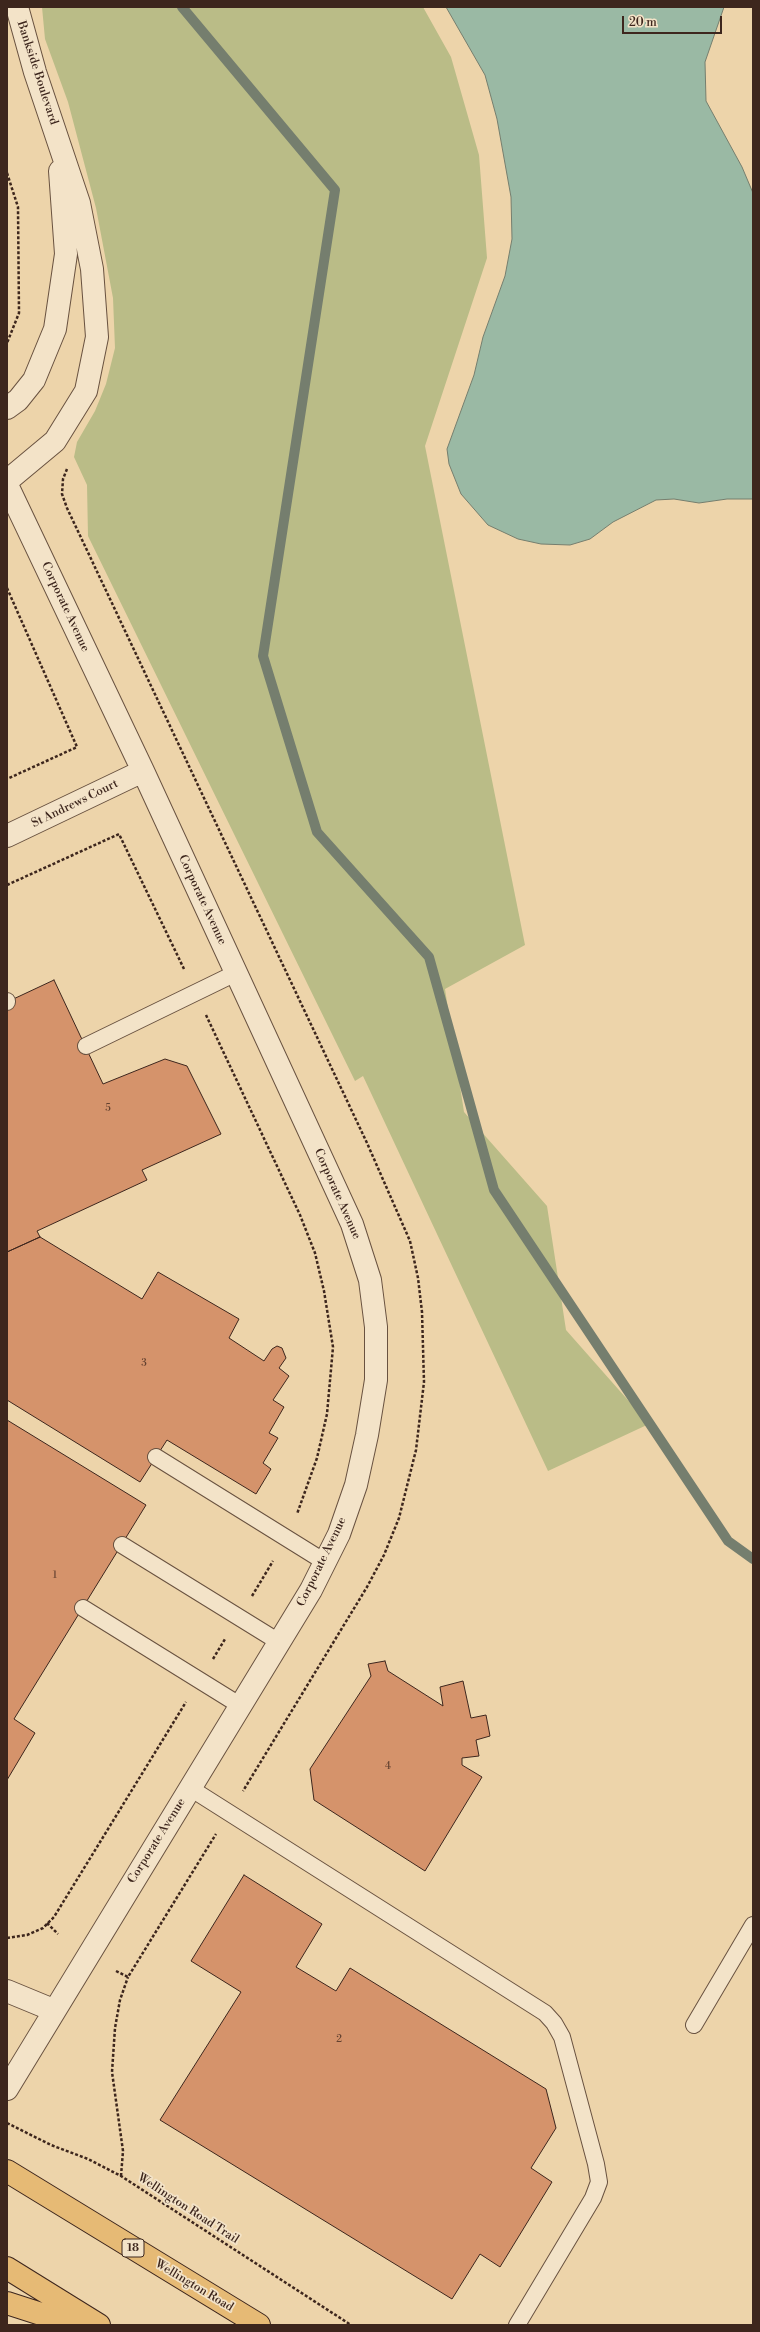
<!DOCTYPE html>
<style>
body{margin:0}
#map{position:relative;width:760px;height:2332px;overflow:hidden;background:#edd4aa;font-family:"Libre Bodoni",serif}
canvas{display:block}
.frame{position:absolute;inset:0;border:8px solid #3d261d;pointer-events:none}
.scale{position:absolute;left:622px;top:16px;width:100px;height:18px;box-sizing:border-box;border:2px solid #3d261d;border-top:0;padding-left:5px;font-size:12px;line-height:14px;white-space:nowrap;color:#3d261d;-webkit-text-stroke:3px #f3e3c8;paint-order:stroke}
</style>
<div id="map">
<canvas width="760" height="2332"></canvas>
<div class="frame"></div>
<div class="scale">20 m</div>
</div>
<script>
const ctx = document.querySelector('canvas').getContext('2d');
ctx.lineJoin = 'round';
function fill(path, color) { ctx.fillStyle = color; ctx.fill(path, 'evenodd'); }
const poly = rows => new Path2D(rows.map(r => 'M' + r).join(''));
function trace(path, color, width, dash) { ctx.strokeStyle = color; ctx.lineWidth = width; ctx.lineCap = dash ? 'butt' : 'round'; ctx.setLineDash(dash || []); ctx.stroke(path); }
function write(font, color, halo, rows, align = 'center') {
  ctx.font = font + ' "Libre Bodoni",serif'; ctx.lineWidth = 3.5; ctx.setLineDash([]); ctx.textBaseline = 'middle'; ctx.strokeStyle = halo; ctx.fillStyle = color; for (const [text, x, y, turn = 0] of rows) {
    ctx.save(); ctx.translate(x, y); ctx.rotate((+turn || 0) * Math.PI / 180); ctx.textAlign = isNaN(turn) ? turn : align; if (halo) ctx.strokeText(text, 0, 0); ctx.fillText(text, 0, 0); ctx.restore();
  }
}
fill(poly([
 [42,7,423,7,451,57,479,155,487,258,425,446,525,945,445,989,464,1112,547,1206,566,1330,649,1424,548,1471,363,1076,355,1081,88,536,87,485,74,457,77,442,95,411,106,384,115,348,113,298,96,208,68,102,45,39]
]), '#babc87');
const water = poly([
 [446,7,724,7,705,62,706,101,742,167,753,193,753,499,727,499,699,503,674,499,656,500,613,522,590,539,570,545,541,544,518,539,488,525,461,494,449,464,447,449,474,375,483,337,505,276,512,239,511,197,497,119,485,75,446,7]
]);
fill(water, '#9ab9a4');
trace(water, '#757e6e', 1);
trace(poly([
 [182,7,335,190,263,656,317,832,429,957,494,1190,728,1541,753,1559]
]), '#757e6e', 10);
const building = poly([
 [54,980,103,1084,165,1059,187,1066,221,1134,142,1170,147,1180,37,1231,40,1237,7,1252,7,1002,54,980],
 [40,1237,142,1299,158,1272,239,1319,229,1338,264,1361,272,1349,277,1346,282,1348,286,1358,279,1368,289,1376,273,1400,284,1407,269,1433,278,1438,263,1463,271,1469,256,1494,167,1440,140,1482,7,1400,7,1252,40,1237],
 [7,1420,146,1505,14,1719,35,1733,7,1780,7,1420],
 [385,1661,388,1671,443,1706,440,1687,463,1681,471,1718,486,1715,490,1736,476,1740,479,1756,462,1758,462,1765,482,1777,425,1871,314,1800,310,1769,371,1676,368,1664,385,1661],
 [244,1875,322,1924,296,1967,336,1991,350,1968,546,2089,556,2128,531,2168,552,2182,500,2267,480,2254,452,2299,160,2120,241,1992,191,1961,244,1875]
]);
fill(building, '#d5936b');
trace(building, '#3d261d', 1);
const lane = poly([
 [7,1001,7,1002],
 [86,1046,236,973],
 [156,1457,325,1562],
 [122,1545,279,1642],
 [83,1608,241,1706],
 [190,1788,545,2013,554,2023,562,2037,596,2164,599,2182,593,2198,517,2325],
 [694,2025,753,1925]
]);
const street = poly([
 [7,408,18,400,34,380,55,329,66,254,60,171],
 [7,481,55,441,86,391,97,337,92,269,79,203,35,72,17,7],
 [7,485,143,771,352,1224,370,1280,376,1327,376,1380,367,1435,356,1485,339,1534,311,1590,7,2089],
 [7,836,143,771],
 [7,1991,53,2010]
]);
const highway = poly([
 [7,2171,259,2325],
 [7,2268,99,2325],
 [7,2303,75,2325]
]);
trace(lane, '#695240', 18);
trace(street, '#695240', 24);
trace(highway, '#3d261d', 24);
trace(poly([
 [7,173,18,207,19,313,7,343],
 [67,469,63,479,62,494,67,508,367,1143,410,1241,418,1278,422,1312,424,1382,416,1450,399,1518,384,1555,367,1587,243,1791],
 [7,588,77,747,7,779],
 [7,885,119,834,184,969],
 [206,1015,300,1215,315,1253,324,1291,333,1347,327,1414,317,1458,297,1514],
 [252,1596,273,1561],
 [213,1659,225,1639],
 [47,1923,58,1934],
 [7,1938,27,1935,43,1928,54,1917,186,1702],
 [116,1971,128,1977,216,1834],
 [7,2123,51,2145,88,2159,121,2176,351,2325],
 [121,2176,123,2151,112,2072,115,2028,120,2000,128,1977]
]), '#3d261d', 2.5, [3, 2]);
trace(lane, '#f3e3c8', 16);
trace(street, '#f3e3c8', 22);
trace(highway, '#e6ba75', 22);
write('10px', '#634130', null, [
 ["5",108,1109],
 ["3",144,1364],
 ["1",55,1576],
 ["4",388,1767],
 ["2",339,2040]
]);
for (const [x, y, w] of [
 [133,2248,22]
]) { const box = new Path2D(); box.roundRect(x - w / 2, y - 9, w, 18, 3); ctx.fillStyle = '#f3e3c8'; ctx.fill(box); trace(box, '#3d261d', 1); }
write('bold 11px', '#3d261d', null, [
 ["18",133,2248]
]);
write('12px', '#3d261d', '#f3e3c8', [
 ["Bankside Boulevard",37,73,72],
 ["Corporate Avenue",65,607,65],
 ["St Andrews Court",75,804,-26],
 ["Corporate Avenue",202,900,65],
 ["Corporate Avenue",337,1194,66],
 ["Corporate Avenue",322,1562,-64],
 ["Corporate Avenue",157,1841,-58],
 ["Wellington Road Trail",188,2209,33],
 ["Wellington Road",194,2286,31]
]);
</script>
